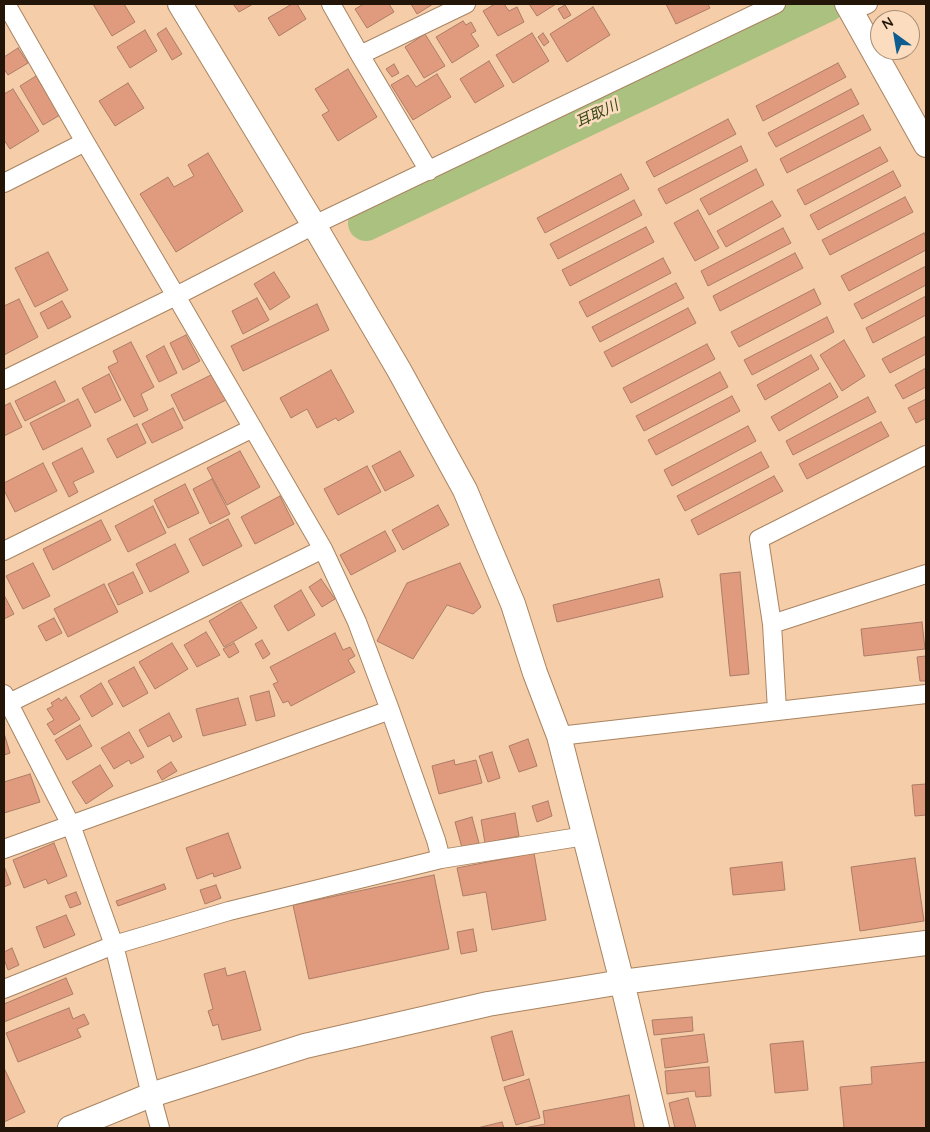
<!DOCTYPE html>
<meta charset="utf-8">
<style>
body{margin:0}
#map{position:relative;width:930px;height:1132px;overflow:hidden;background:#f5cda8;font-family:Quicksand,sans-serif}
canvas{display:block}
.frame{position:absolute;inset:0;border:5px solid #231507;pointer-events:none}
.north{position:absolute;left:870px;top:10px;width:50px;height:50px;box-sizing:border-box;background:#fcdcbe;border:1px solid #a58c75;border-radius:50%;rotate:328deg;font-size:14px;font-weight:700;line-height:20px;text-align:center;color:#231507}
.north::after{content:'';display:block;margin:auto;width:18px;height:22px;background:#0e5d90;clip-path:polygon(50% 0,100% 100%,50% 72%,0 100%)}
</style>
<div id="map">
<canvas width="930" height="1132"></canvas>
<div class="frame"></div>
<div class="north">N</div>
</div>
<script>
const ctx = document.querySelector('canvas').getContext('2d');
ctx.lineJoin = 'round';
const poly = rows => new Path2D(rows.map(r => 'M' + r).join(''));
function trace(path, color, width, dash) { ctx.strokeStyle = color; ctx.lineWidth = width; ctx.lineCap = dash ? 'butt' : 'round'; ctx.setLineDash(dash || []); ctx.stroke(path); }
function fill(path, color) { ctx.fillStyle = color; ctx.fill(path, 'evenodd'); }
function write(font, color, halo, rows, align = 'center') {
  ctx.font = font + ' Quicksand,"Noto Sans JP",sans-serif'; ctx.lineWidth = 5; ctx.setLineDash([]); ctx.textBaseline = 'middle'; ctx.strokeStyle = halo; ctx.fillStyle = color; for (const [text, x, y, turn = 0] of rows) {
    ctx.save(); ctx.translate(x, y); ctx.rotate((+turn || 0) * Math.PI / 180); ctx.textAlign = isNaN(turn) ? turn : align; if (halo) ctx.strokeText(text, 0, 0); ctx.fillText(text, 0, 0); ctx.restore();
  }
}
trace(poly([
 [366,223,827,4]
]), '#aac17f', 36);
const building = poly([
 [93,4,124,4,135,22,112,36,93,4],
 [233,4,253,4,239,12,233,4],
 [292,4,297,4,306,19,279,36,268,18,292,4],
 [364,4,389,4,394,12,367,28,355,9,364,4],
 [411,4,433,4,417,14,411,4],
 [495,4,504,4,509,11,517,7,524,22,498,36,483,11,495,4],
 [529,4,556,4,537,16,529,4],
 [666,4,708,4,710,8,676,24,666,4],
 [565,5,571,15,564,19,558,9,565,5],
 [593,7,610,35,567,62,550,34,593,7],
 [463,21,466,25,471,22,476,31,471,34,479,46,452,63,436,37,463,21],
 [166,28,182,54,172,60,157,34,166,28],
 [145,30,157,51,130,68,117,47,145,30],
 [532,33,549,61,513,83,496,55,532,33],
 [543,33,549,42,544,46,538,37,543,33],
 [425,34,445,66,424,78,405,47,425,34],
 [18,48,28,63,8,75,4,69,4,57,18,48],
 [489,61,504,86,475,103,460,79,489,61],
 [838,63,846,77,763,121,756,106,838,63],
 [394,64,399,73,392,77,386,69,394,64],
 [348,69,377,117,338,141,322,115,329,111,315,89,348,69],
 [437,74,451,97,413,120,391,85,408,75,416,87,437,74],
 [36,76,60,115,43,125,20,86,36,76],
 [128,83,144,108,115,126,99,101,128,83],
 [13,89,39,131,10,149,4,140,4,130,5,129,4,127,4,94,13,89],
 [851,89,859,104,776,147,768,133,851,89],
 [863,115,871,130,787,173,780,159,863,115],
 [728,119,736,134,654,177,646,162,728,119],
 [741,146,748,161,666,204,658,189,741,146],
 [880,147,888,161,805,205,797,190,880,147],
 [208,153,243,211,176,252,140,194,168,177,174,187,194,176,188,165,208,153],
 [756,169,764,185,709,215,700,199,756,169],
 [893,171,901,186,818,230,810,215,893,171],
 [621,174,629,189,545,233,537,218,621,174],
 [905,197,913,212,830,255,822,240,905,197],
 [634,200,642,215,558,259,550,244,634,200],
 [772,201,781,216,726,247,717,231,772,201],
 [698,210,719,248,695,261,674,223,698,210],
 [646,227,654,242,570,286,562,270,646,227],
 [783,228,791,243,708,286,701,271,783,228],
 [924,233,926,237,926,250,849,291,841,276,924,233],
 [48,252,68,290,35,307,15,268,48,252],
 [795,253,803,268,720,311,713,296,795,253],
 [663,258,671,273,587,317,579,302,663,258],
 [926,266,926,285,862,319,854,304,926,266],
 [274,272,290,297,270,310,254,284,274,272],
 [676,283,684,298,600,342,592,327,676,283],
 [814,289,821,304,739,347,731,332,814,289],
 [926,296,926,315,873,343,866,328,926,296],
 [257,298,269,320,243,334,232,311,257,298],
 [19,299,38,337,4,355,4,306,19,299],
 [62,301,71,317,48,329,40,313,62,301],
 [317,304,329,330,243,371,231,346,317,304],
 [688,308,696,323,612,367,604,352,688,308],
 [827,317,834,332,752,375,744,360,827,317],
 [186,335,200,361,183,370,170,343,186,335],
 [926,336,926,354,890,373,882,359,926,336],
 [844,340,865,376,842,391,820,355,844,340],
 [131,342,154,387,141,394,148,410,134,417,108,367,118,362,113,351,131,342],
 [707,344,715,359,631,403,623,388,707,344],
 [164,346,177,373,159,382,146,356,164,346],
 [811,355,819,369,765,400,757,385,811,355],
 [926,368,926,387,903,399,895,385,926,368],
 [331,370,354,412,338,421,336,418,317,428,307,409,291,418,280,398,331,370],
 [720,372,728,387,644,431,636,416,720,372],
 [109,374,121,400,95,413,82,388,109,374],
 [213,374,226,400,184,421,171,395,213,374],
 [55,381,65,401,25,421,15,401,55,381],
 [830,383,838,397,779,431,771,417,830,383],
 [732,396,740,411,656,455,648,440,732,396],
 [868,397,876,412,793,455,786,441,868,397],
 [78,399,91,426,43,450,30,423,78,399],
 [926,399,926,418,916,423,908,408,926,399],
 [10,403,22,427,4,436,4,406,10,403],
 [173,408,183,428,152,443,142,424,173,408],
 [881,422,889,436,807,479,799,464,881,422],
 [137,424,146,443,117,458,107,439,137,424],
 [748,426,756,441,672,486,664,470,748,426],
 [82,448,94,472,73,482,78,492,69,497,52,463,82,448],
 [240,451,260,487,227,505,207,468,240,451],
 [400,451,414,476,385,491,372,466,400,451],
 [761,452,769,467,685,511,677,496,761,452],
 [43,463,57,491,15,512,4,490,4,483,43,463],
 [367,466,381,492,338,515,324,489,367,466],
 [774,476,783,491,698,535,691,520,774,476],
 [212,479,230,514,210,524,193,489,212,479],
 [185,484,199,513,168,528,154,500,185,484],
 [280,496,294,524,255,544,241,517,280,496],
 [438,505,449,525,403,550,392,530,438,505],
 [153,506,166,533,128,552,115,526,153,506],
 [228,519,242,546,203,566,189,539,228,519],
 [101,520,111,540,53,570,43,549,101,520],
 [385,531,396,551,351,575,340,555,385,531],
 [175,544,189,572,150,592,136,564,175,544],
 [33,563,50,596,23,609,6,576,33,563],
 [460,563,481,607,473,614,447,605,413,659,377,641,407,583,460,563],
 [133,572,143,593,118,605,108,584,133,572],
 [740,572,749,674,730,676,720,574,740,572],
 [321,579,335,599,322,607,309,587,321,579],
 [659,579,663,597,557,622,553,605,659,579],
 [104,584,118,612,68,637,54,609,104,584],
 [301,590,315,615,288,631,274,606,301,590],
 [5,597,14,614,4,619,4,598,5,597],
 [241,602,257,628,224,647,209,621,241,602],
 [54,618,62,633,46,641,38,626,54,618],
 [922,622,925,649,864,656,861,629,922,622],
 [206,632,220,655,197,667,184,645,206,632],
 [335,633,343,650,350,647,355,656,348,660,355,672,291,706,288,701,283,703,273,684,278,682,270,667,335,633],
 [262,640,270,654,263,659,255,644,262,640],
 [172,643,188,669,155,689,139,662,172,643],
 [234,643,239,652,229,658,223,649,234,643],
 [926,656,926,681,920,681,917,657,926,656],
 [134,667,148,693,123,707,108,681,134,667],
 [101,683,113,704,92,717,80,696,101,683],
 [269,691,275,716,256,721,250,696,269,691],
 [66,697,80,719,54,735,47,724,54,720,47,709,53,706,51,703,59,698,61,701,66,697],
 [238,698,246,725,203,736,196,709,238,698],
 [169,713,182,737,173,742,170,735,148,747,139,730,169,713],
 [80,725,92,746,67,760,55,740,80,725],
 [129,732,144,757,131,764,129,760,114,769,101,748,129,732],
 [4,733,10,753,4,755,4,733],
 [528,739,537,766,519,772,509,746,528,739],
 [492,752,500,778,488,782,479,756,492,752],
 [454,760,455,765,476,760,482,783,439,794,432,766,454,760],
 [171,762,177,771,162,780,157,771,171,762],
 [100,765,113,786,86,804,72,782,100,765],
 [30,774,40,802,4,813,4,782,30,774],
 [926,784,926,815,915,816,912,785,926,784],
 [548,801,552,816,537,822,532,806,548,801],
 [515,813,519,836,485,843,481,820,515,813],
 [472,817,479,843,462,848,455,822,472,817],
 [228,833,241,868,214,877,213,873,197,879,186,848,228,833],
 [54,843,67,876,48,884,46,879,24,888,13,860,54,843],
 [534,853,546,920,492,930,486,892,463,896,457,868,534,853],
 [915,858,924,921,860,931,851,867,915,858],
 [782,862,785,890,733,895,730,868,782,862],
 [4,866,11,884,4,887,4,866],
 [434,875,449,949,309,979,293,905,434,875],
 [164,884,166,889,118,906,116,901,164,884],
 [216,885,221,898,205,904,200,890,216,885],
 [76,892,81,904,70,908,65,896,76,892],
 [66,915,75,935,44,948,36,927,66,915],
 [473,929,477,951,461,954,457,932,473,929],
 [12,948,19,965,8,970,4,959,4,952,12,948],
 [225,968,227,976,245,971,261,1030,222,1040,218,1024,213,1026,208,1011,213,1009,204,974,225,968],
 [66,978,73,994,4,1022,4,1004,66,978],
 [69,1008,73,1019,84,1014,89,1024,77,1029,81,1037,18,1062,6,1033,69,1008],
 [692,1017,693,1031,654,1035,652,1020,692,1017],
 [512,1031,524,1075,503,1081,491,1037,512,1031],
 [704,1034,708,1062,665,1068,661,1039,704,1034],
 [803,1041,808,1090,775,1093,770,1044,803,1041],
 [926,1062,926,1128,844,1128,840,1087,872,1084,871,1067,926,1062],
 [709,1067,711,1096,696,1097,695,1091,667,1094,665,1071,709,1067],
 [4,1068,25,1112,4,1122,4,1068],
 [529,1079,540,1118,516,1125,504,1087,529,1079],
 [629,1095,635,1128,524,1128,545,1124,543,1111,629,1095],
 [688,1098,696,1128,675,1128,669,1103,688,1098],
 [502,1122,504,1128,477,1128,502,1122]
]);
fill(building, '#e09b7e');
trace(building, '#ac7c68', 1);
const street = poly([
 [6,4,85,142,176,296,323,549,357,622,390,710,436,840,441,859],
 [331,4,360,55,429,171],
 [851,11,868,4],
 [360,55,466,4],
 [4,183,85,142],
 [4,380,176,296,314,225,776,4],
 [4,551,253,428],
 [772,624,926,574],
 [4,694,71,825,114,945,151,1095,160,1128],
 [4,704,9,703,323,549],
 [777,710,772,624,759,539,926,455],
 [559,736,926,694],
 [4,849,390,710],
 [4,989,114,945,229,911,441,859,585,836]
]);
const secondary = poly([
 [180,4,314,225,399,370,465,490,513,604,535,673,559,736,622,982,657,1128],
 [847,4,926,145],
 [70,1128,151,1095,305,1046,488,1004,622,982,926,943]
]);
trace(street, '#a98461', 20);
trace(secondary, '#a98461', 26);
trace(street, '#fff', 18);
trace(secondary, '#fff', 24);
write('italic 15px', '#3b4a1a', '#fcdcbe', [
 ["耳取川",597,114,-25]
]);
</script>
